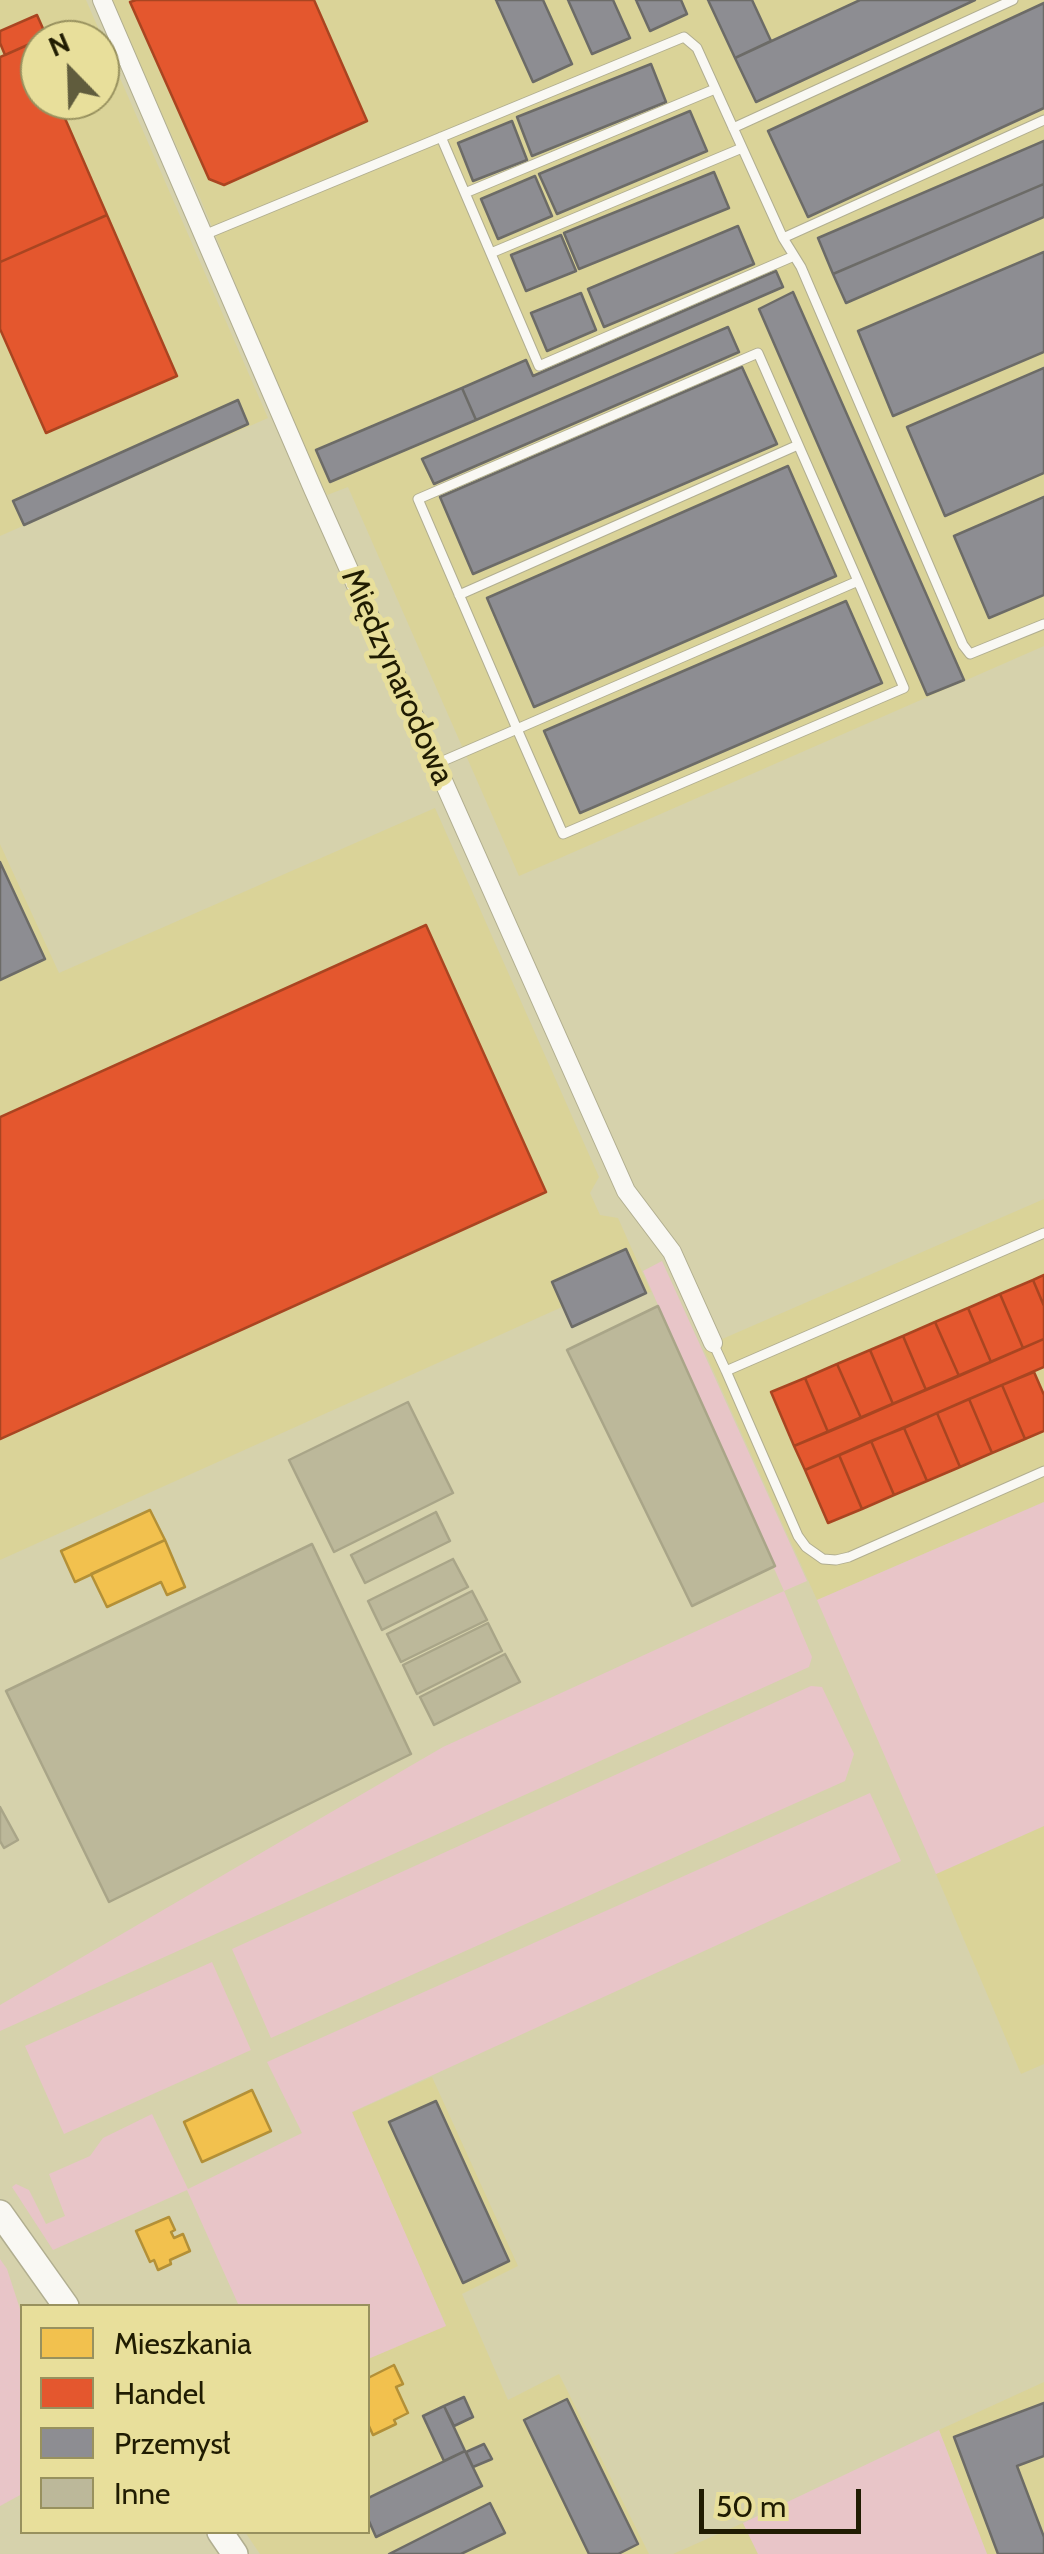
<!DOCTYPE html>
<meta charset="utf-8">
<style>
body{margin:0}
#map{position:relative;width:1044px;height:2554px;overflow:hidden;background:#d6d2ac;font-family:Cabin,sans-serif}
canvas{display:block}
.legend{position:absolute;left:20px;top:2304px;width:350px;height:230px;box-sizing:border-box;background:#e8df9b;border:2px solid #98915e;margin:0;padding:12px 18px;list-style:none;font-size:30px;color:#201c02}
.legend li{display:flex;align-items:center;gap:20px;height:50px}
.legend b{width:50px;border:2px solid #98915e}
.north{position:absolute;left:20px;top:20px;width:100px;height:100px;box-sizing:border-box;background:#e8df9b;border:2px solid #98915e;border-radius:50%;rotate:337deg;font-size:28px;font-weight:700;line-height:40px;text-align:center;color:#201c02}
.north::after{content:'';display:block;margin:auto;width:35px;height:45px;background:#605c3d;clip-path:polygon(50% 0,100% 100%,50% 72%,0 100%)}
.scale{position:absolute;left:699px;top:2489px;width:162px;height:45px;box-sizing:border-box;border:5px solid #201c02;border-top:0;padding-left:12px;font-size:30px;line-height:35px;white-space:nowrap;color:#201c02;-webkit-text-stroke:8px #e8df9b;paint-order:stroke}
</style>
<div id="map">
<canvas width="1044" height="2554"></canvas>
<ul class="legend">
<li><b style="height:28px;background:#f2c14e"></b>Mieszkania</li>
<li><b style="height:28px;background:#e4572e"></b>Handel</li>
<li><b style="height:28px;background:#8d8d92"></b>Przemysł</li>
<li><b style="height:28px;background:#bcb89a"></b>Inne</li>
</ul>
<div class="north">N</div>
<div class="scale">50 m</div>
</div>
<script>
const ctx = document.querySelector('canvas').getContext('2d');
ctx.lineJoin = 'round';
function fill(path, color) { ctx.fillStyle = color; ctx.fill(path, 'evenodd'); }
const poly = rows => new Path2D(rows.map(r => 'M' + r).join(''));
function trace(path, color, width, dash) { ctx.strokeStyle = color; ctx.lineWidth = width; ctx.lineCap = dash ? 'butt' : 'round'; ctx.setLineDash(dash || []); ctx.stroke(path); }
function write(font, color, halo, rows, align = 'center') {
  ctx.font = font + ' Cabin,sans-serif'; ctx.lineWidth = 10; ctx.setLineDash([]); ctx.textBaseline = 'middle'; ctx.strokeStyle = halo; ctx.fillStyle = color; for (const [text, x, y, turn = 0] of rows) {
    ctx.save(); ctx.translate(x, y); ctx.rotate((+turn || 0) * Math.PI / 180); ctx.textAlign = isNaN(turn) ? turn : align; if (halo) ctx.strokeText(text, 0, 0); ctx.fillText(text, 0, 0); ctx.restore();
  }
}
fill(poly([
 [0,0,86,0,268,418,0,536],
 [40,40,100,40,100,100,40,100],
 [110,0,1044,0,1044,646,519,876,348,487,327,495,301,443,201,200],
 [435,808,599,1177,590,1193,600,1215,618,1218,651,1292,562,1307,0,1560,0,844,59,973],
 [1044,1199,1044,1502,817,1600,704,1350,713,1343],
 [1044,1826,1044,2064,1021,2074,936,1874],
 [432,2077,518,2266,462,2294,508,2400,559,2374,649,2554,260,2554,245,2532,368,2532,368,2359,446,2325,351,2113],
 [1044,2382,1044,2554,987,2554,939,2430],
 [743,2523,758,2554,673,2554]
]), '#dad398');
fill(poly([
 [662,1261,807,1581,784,1591,812,1657,809,1667,0,2031,0,2005,443,1747,784,1591,643,1271],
 [1044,1502,1044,1826,936,1874,817,1600],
 [811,1686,822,1687,854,1754,845,1781,271,2038,232,1949],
 [870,1793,901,1861,352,2112,446,2326,368,2359,368,2306,239,2306,187,2190,53,2250,12,2187,16,2184,29,2190,46,2224,65,2216,49,2174,90,2156,103,2138,152,2114,188,2189,302,2133,267,2062],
 [212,1962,251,2050,64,2134,25,2046],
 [0,2259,7,2269,22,2315,22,2494,0,2506],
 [939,2430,987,2554,758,2554,743,2523]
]), '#e8c5c8');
const homes = poly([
 [150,1510,165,1540,75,1582,61,1551,150,1510],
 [165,1540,185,1587,167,1595,161,1582,107,1607,91,1574,165,1540],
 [252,2090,271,2131,202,2162,184,2122,252,2090],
 [169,2217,175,2230,171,2232,174,2238,183,2234,190,2251,170,2260,171,2264,158,2270,154,2260,150,2262,136,2231,169,2217],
 [394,2365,403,2384,396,2387,408,2413,394,2420,396,2424,373,2435,368,2424,368,2378,394,2365]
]);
fill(homes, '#f2c14e');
trace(homes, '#b39037', 2.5);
const shops = poly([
 [136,0,314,0,367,121,224,185,209,179,130,2,136,0],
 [37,15,48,40,40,40,40,62,32,43,5,55,0,43,0,31,37,15],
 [32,43,40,62,40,100,57,100,107,215,0,262,0,57,32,43],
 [107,215,177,376,46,433,0,329,0,262,107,215],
 [426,925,546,1192,0,1439,0,1117,426,925],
 [1044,1275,1044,1306,1033,1280,1044,1275],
 [1033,1280,1044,1306,1044,1339,1023,1348,1000,1294,1033,1280],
 [1000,1294,1023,1348,991,1362,968,1308,1000,1294],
 [968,1308,991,1362,959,1376,935,1322,968,1308],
 [935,1322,959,1376,926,1390,903,1336,935,1322],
 [903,1336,926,1390,893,1404,870,1350,903,1336],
 [1044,1339,1044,1367,805,1470,794,1446,1044,1339],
 [870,1350,893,1404,861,1418,837,1364,870,1350],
 [837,1364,861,1418,828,1432,805,1378,837,1364],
 [1034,1372,1044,1395,1044,1431,1025,1439,1002,1385,1034,1372],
 [805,1378,828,1432,794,1446,771,1392,805,1378],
 [1002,1385,1025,1439,992,1453,969,1399,1002,1385],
 [969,1399,992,1453,960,1467,937,1413,969,1399],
 [937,1413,960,1467,927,1481,904,1428,937,1413],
 [904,1428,927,1481,894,1495,871,1441,904,1428],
 [871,1441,894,1495,862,1509,839,1455,871,1441],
 [839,1455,862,1509,828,1523,805,1470,839,1455]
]);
fill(shops, '#e4572e');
trace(shops, '#a94521', 2.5);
const industry = poly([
 [496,0,543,0,572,64,533,82,496,0],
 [568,0,613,0,630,38,592,54,568,0],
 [636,0,681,0,687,14,650,31,636,0],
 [708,0,752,0,771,41,735,58,708,0],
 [860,0,975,0,756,102,735,58,860,0],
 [1044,3,1044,108,808,217,768,131,1044,3],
 [651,64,666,102,532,156,517,117,651,64],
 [690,111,707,151,557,214,539,174,690,111],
 [512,121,527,160,473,181,458,143,512,121],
 [1044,141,1044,184,833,274,818,238,1044,141],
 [714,172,729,208,579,269,564,233,714,172],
 [535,176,552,216,498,239,481,199,535,176],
 [1044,184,1044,217,846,303,833,274,1044,184],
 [738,226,754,264,604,327,588,289,738,226],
 [561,235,576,271,526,291,511,255,561,235],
 [1044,252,1044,352,893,416,858,331,1044,252],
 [776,271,783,287,476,420,462,388,526,360,533,376,776,271],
 [793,292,964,680,927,695,759,309,793,292],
 [581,293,596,330,547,351,531,313,581,293],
 [728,327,739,352,434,484,422,459,728,327],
 [742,367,777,444,473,574,440,497,742,367],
 [1044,368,1044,473,945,516,907,427,1044,368],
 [462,388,476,420,330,482,316,450,462,388],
 [238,400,248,424,24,525,13,501,238,400],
 [788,466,836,576,534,707,487,598,788,466],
 [1044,497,1044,595,989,618,954,536,1044,497],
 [846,601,882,683,580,813,544,731,846,601],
 [0,862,45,959,0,980,0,862],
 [626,1249,646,1293,572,1327,552,1282,626,1249],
 [436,2101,509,2261,463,2283,389,2122,436,2101],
 [464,2397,473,2417,454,2426,444,2406,464,2397],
 [567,2399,638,2544,618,2554,589,2554,524,2420,567,2399],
 [1044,2403,1044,2456,1017,2466,1044,2537,1044,2554,998,2554,954,2437,1044,2403],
 [444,2406,465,2451,444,2461,423,2416,444,2406],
 [484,2444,492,2459,473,2467,466,2452,484,2444],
 [465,2451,482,2486,376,2537,368,2519,368,2498,465,2451],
 [490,2503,505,2533,461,2554,389,2554,490,2503]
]);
fill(industry, '#8d8d92');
trace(industry, '#6c6b67', 2.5);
const building = poly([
 [658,1306,775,1566,692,1606,567,1350,658,1306],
 [408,1402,453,1493,334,1552,289,1460,408,1402],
 [436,1512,450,1541,365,1583,351,1555,436,1512],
 [312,1544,411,1754,109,1902,6,1691,312,1544],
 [453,1559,468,1587,382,1630,368,1601,453,1559],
 [472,1591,487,1620,401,1662,387,1634,472,1591],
 [488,1623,502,1651,417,1694,403,1665,488,1623],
 [505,1654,520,1682,434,1725,420,1697,505,1654],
 [0,1807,18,1840,4,1848,0,1841,0,1807]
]);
fill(building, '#bcb89a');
trace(building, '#a9a588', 2.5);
const lane = poly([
 [733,128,1013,0],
 [441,137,539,366,794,256],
 [465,193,715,89],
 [204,235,684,37,697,48,783,238,801,267,963,645,970,654,1044,624],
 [783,238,1044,120],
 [491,253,742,148],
 [459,595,798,445],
 [436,764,517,729,858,581,904,688,563,834,517,729,418,499,758,353,858,581],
 [713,1343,726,1371,1044,1233],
 [726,1371,798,1536,806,1547,823,1559,836,1560,849,1557,1044,1471]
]);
const street = poly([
 [102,0,313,489,626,1191,672,1252,713,1343]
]);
const secondary = poly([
 [0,2213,66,2306],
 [220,2532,235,2554]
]);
trace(lane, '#b1ae90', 11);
trace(street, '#b1ae90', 20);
trace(secondary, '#b1ae90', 28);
trace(lane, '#f9f8f3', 9);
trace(street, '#f9f8f3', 18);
trace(secondary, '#f9f8f3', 25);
write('32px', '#201c02', '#e8df9b', [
 ["Międzynarodowa",397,677,66]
]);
</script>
